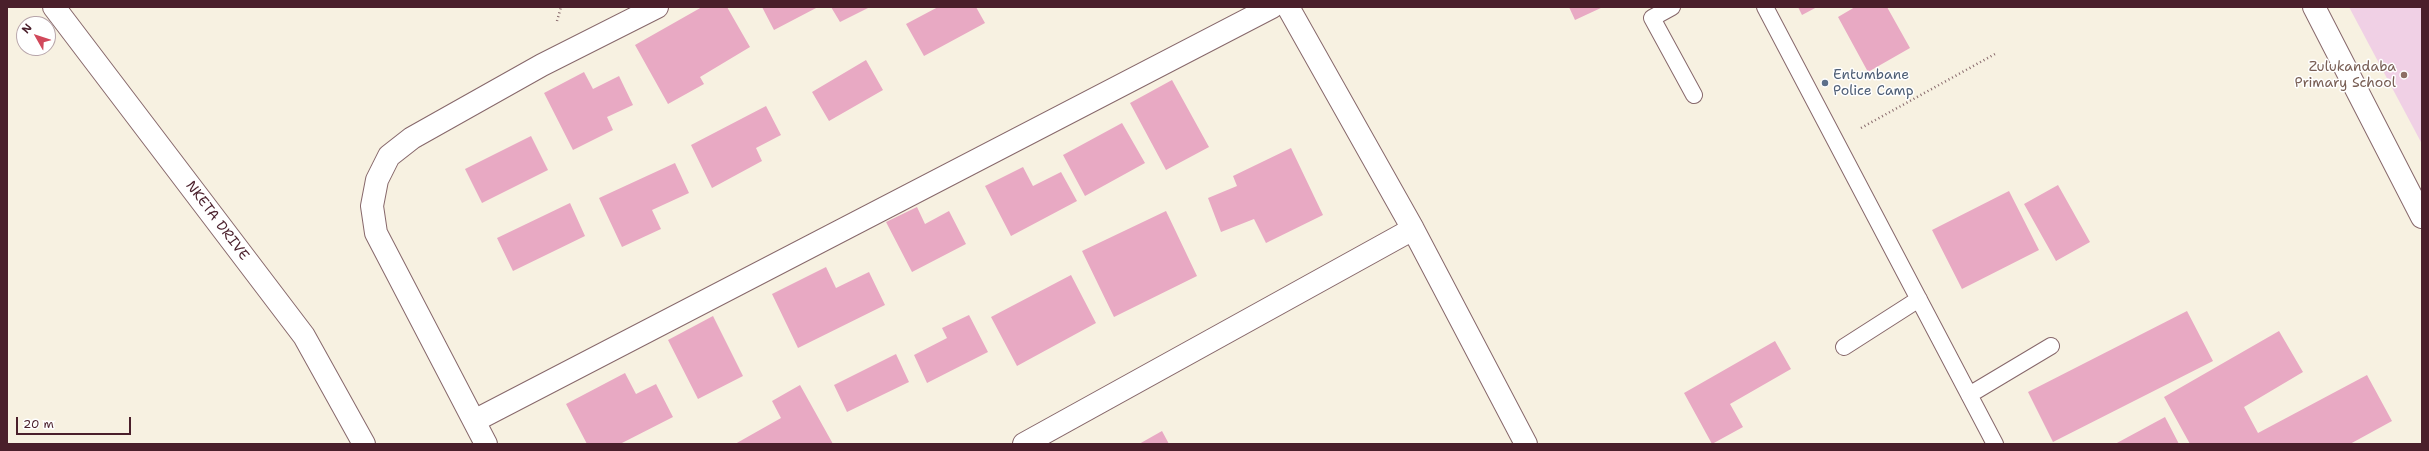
<!DOCTYPE html>
<style>
body{margin:0}
#map{position:relative;width:2429px;height:451px;overflow:hidden;background:#f7f1e1;font-family:"Shantell Sans",sans-serif}
canvas{display:block}
.frame{position:absolute;inset:0;border:8px solid #4a1f2b;pointer-events:none}
.north{position:absolute;left:16px;top:16px;width:40px;height:40px;box-sizing:border-box;background:#fff;border:1px solid #b7a5aa;border-radius:50%;rotate:309deg;font-size:11px;font-weight:700;line-height:16px;text-align:center;color:#4a1f2b}
.north::after{content:'';display:block;margin:auto;width:14px;height:18px;background:#d1495b;clip-path:polygon(50% 0,100% 100%,50% 72%,0 100%)}
.scale{position:absolute;left:16px;top:417px;width:115px;height:18px;box-sizing:border-box;border:2px solid #4a1f2b;border-top:0;padding-left:5px;font-size:12px;line-height:14px;white-space:nowrap;color:#4a1f2b;-webkit-text-stroke:3px #fff;paint-order:stroke}
</style>
<div id="map">
<canvas width="2429" height="451"></canvas>
<div class="frame"></div>
<div class="north">N</div>
<div class="scale">20 m</div>
</div>
<script>
const ctx = document.querySelector('canvas').getContext('2d');
ctx.lineJoin = 'round';
function fill(path, color) { ctx.fillStyle = color; ctx.fill(path, 'evenodd'); }
const poly = rows => new Path2D(rows.map(r => 'M' + r).join(''));
function trace(path, color, width, dash) { ctx.strokeStyle = color; ctx.lineWidth = width; ctx.lineCap = dash ? 'butt' : 'round'; ctx.setLineDash(dash || []); ctx.stroke(path); }
function write(font, color, halo, rows, align = 'center') {
  ctx.font = font + ' "Shantell Sans",sans-serif'; ctx.lineWidth = 3; ctx.setLineDash([]); ctx.textBaseline = 'middle'; ctx.strokeStyle = halo; ctx.fillStyle = color; for (const [text, x, y, turn = 0] of rows) {
    ctx.save(); ctx.translate(x, y); ctx.rotate((+turn || 0) * Math.PI / 180); ctx.textAlign = isNaN(turn) ? turn : align; if (halo) ctx.strokeText(text, 0, 0); ctx.fillText(text, 0, 0); ctx.restore();
  }
}
fill(poly([
 [2349,7,2422,7,2422,144]
]), '#f0d0e5');
fill(poly([
 [702,7,727,7,750,47,700,77,704,84,668,104,635,45],
 [762,7,818,7,774,30],
 [831,7,870,7,840,22],
 [938,7,976,7,985,23,924,56,906,24],
 [1569,7,1603,7,1575,20],
 [1798,7,1817,7,1802,15],
 [1855,7,1887,7,1910,48,1868,72,1838,17],
 [866,60,883,90,829,121,812,92],
 [584,72,593,89,619,76,633,105,607,117,613,130,573,150,544,93],
 [1172,80,1209,147,1166,170,1130,103],
 [766,106,781,135,756,148,762,161,712,188,691,145],
 [1122,123,1145,163,1085,196,1063,155],
 [531,136,548,170,482,203,465,169],
 [1291,148,1323,215,1266,243,1254,219,1221,232,1208,198,1237,186,1233,176],
 [675,163,689,193,652,210,661,229,622,247,599,198],
 [1023,167,1033,186,1061,172,1077,201,1011,236,985,186],
 [2058,185,2090,242,2056,261,2024,204],
 [2009,191,2039,250,1962,289,1932,230],
 [570,203,585,236,513,271,497,238],
 [917,207,925,224,949,211,966,244,912,272,886,222],
 [1166,211,1197,276,1114,317,1082,251],
 [826,267,836,288,869,272,885,305,798,348,772,294],
 [1071,275,1096,323,1017,366,991,317],
 [2187,311,2213,361,2053,442,2028,392],
 [969,315,988,352,927,383,914,355,947,338,942,328],
 [713,316,743,376,698,399,668,340],
 [2279,331,2303,372,2244,407,2258,433,2367,375,2392,421,2350,444,2190,444,2164,397],
 [1775,341,1791,369,1730,404,1743,427,1712,444,1684,393],
 [896,354,909,382,847,412,834,385],
 [625,373,636,394,656,384,673,417,620,444,587,444,566,404],
 [800,385,833,444,735,444,781,418,772,401],
 [2165,417,2179,444,2115,444],
 [1162,431,1169,444,1139,444]
]), '#e8a9c3');
const lane = poly([
 [1672,7,1652,18,1694,95],
 [1765,7,1995,444],
 [1844,347,1919,299],
 [1969,395,2051,346]
]);
const street = poly([
 [54,7,304,336,364,444],
 [1288,7,1413,229,1526,444],
 [2314,7,2422,217],
 [474,421,1272,7],
 [486,444,376,233,372,206,377,180,389,156,412,138,542,65,657,7],
 [1024,444,1413,229]
]);
trace(lane, '#87686b', 18);
trace(street, '#87686b', 24);
trace(poly([
 [557,21,561,7],
 [1861,128,1995,54]
]), '#87686b', 2.5, [1, 3]);
trace(lane, '#fff', 16);
trace(street, '#fff', 22);
for (const [x, y, r, color] of [
 [2404,75,4,"#8d6e63"],
 [1825,83,4,"#5c6f8a"]
]) { const dot = new Path2D(); dot.arc(x, y, r, 0, 2 * Math.PI); ctx.fillStyle = color; ctx.fill(dot); trace(dot, '#fff', 1.5); }
write('14px', '#785e54', '#fff', [
 ["Zulukandaba",2396,67],
 ["Primary School",2396,83]
], 'right');
write('14px', '#4e5e75', '#fff', [
 ["Entumbane",1833,75],
 ["Police Camp",1833,91]
], 'left');
write('14px', '#4a1f2b', '#fff', [
 ["NKETA DRIVE",217,221,53]
]);
</script>
